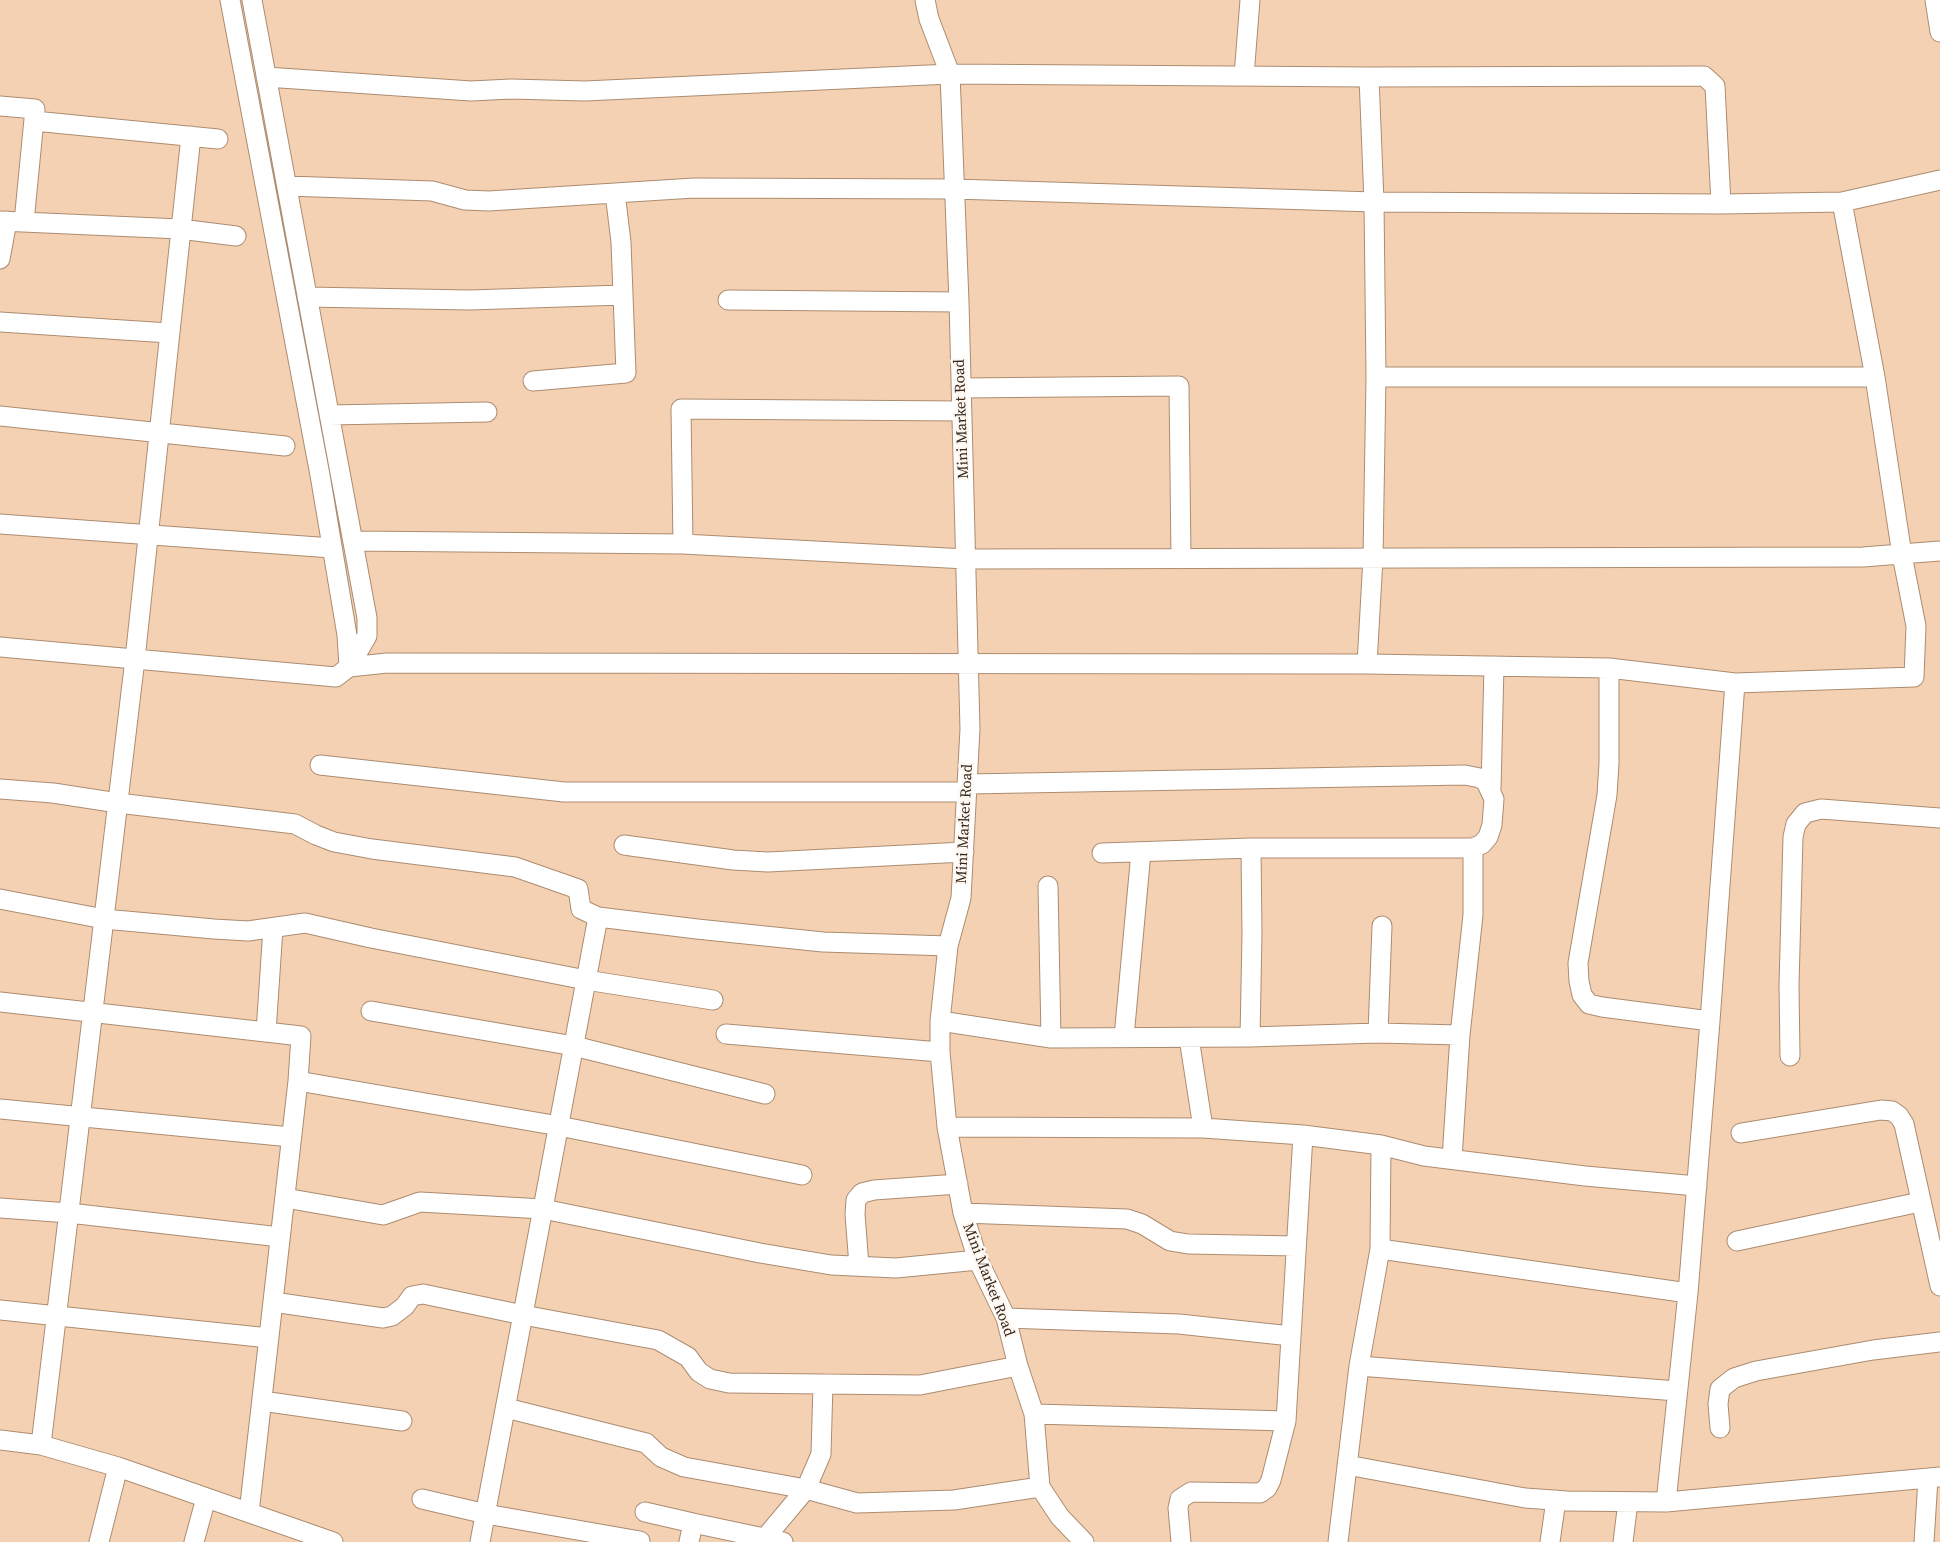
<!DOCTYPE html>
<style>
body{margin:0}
canvas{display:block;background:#f4d1b3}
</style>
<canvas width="1940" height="1542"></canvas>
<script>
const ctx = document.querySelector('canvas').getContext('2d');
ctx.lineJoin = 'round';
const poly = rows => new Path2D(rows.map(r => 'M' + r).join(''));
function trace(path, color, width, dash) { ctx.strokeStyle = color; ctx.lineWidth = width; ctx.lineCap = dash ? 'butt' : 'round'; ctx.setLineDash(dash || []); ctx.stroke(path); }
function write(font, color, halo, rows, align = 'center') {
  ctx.font = font + ' "Source Serif 4",serif'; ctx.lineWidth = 5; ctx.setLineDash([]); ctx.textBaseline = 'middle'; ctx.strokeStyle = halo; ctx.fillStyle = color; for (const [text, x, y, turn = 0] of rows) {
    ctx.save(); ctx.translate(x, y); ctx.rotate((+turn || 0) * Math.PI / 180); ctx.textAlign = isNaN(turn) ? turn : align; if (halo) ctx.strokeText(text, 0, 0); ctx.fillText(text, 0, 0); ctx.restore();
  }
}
const minor = poly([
 [230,0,320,475,347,635,349,667],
 [925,0,929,19,950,74,959,302,970,729,961,898,948,946,940,1021,940,1052,947,1127,963,1213,978,1260,1006,1318,1018,1366,1034,1414,1040,1487,1060,1517,1084,1542],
 [1935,0,1940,32],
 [1244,76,1250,0],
 [266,77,471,91,511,89,585,91,950,74,1369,77],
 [0,106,35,109,24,222],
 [34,121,218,139],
 [287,186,432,191,465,200,489,201,694,188,954,189,1374,202,1721,204,1842,202,1940,180],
 [1721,204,1715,86,1704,76,1369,77,1374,202,1376,377,1875,377],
 [0,221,180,229,236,236],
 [0,259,7,221],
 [307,297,470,300,623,295,621,242,615,193],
 [728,300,959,302],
 [0,322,169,333],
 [1376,377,1373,558,1367,664,1609,668,1735,683,1914,677,1916,626,1902,555,1875,377,1842,202],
 [533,381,626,373,623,295],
 [961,388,1179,386,1181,559],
 [329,415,487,412],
 [0,416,285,446],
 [0,524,332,548],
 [353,541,683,544,966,559,1863,557,1940,551],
 [683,544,681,409,962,411],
 [0,647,336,677,349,667,367,636,367,618,355,553,252,0],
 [349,667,387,663,1367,664],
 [1609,668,1609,763,1607,795,1578,963,1579,981,1582,995,1589,1004,1602,1007,1710,1021,1735,683],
 [320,765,564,792,967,792],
 [968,784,1465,775,1480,778,1486,782,1494,799,1492,825,1488,837,1482,844,1473,848,1473,915,1460,1035,1452,1159],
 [0,789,53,793,118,803,295,824,316,835,334,842,372,849,515,867,578,889,581,909,598,917,697,929,823,942,948,946],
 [1491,789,1494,666],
 [624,845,733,860,768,862,964,852],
 [1102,853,1251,848,1473,848],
 [1048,886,1051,1038],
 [0,899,104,919,214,929,248,931,305,923,371,938,586,980,713,1000],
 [0,1002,301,1036,298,1081,559,1126,802,1175],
 [371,1011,574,1046,765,1094],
 [940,1021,1051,1038,1250,1037,1378,1033,1460,1035],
 [266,1032,273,928],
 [1378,1033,1382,926],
 [726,1034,940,1052],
 [1124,1037,1141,852],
 [1250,1037,1252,935,1251,848],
 [1189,1038,1203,1128],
 [1790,1056,1789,985,1793,837,1796,824,1805,813,1821,809,1940,818],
 [0,1109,291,1137],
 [947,1127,1203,1128,1303,1135,1381,1145,1424,1156,1585,1176,1697,1186],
 [1741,1133,1881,1110,1892,1111,1899,1116,1904,1124,1940,1286],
 [285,1198,383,1215,420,1202,543,1209,760,1253,831,1265,896,1268,978,1260],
 [0,1208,69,1213,280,1237],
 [963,1213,1127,1219,1142,1224,1170,1241,1188,1244,1296,1246],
 [1737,1241,1920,1202],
 [1380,1249,1688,1293],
 [859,1266,855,1214,856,1200,862,1193,874,1190,958,1184],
 [273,1302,383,1318,392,1316,405,1306,412,1296,423,1294,523,1315,658,1340,688,1357,699,1372,710,1379,729,1383,823,1384],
 [0,1310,269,1338],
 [1006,1318,1179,1324,1291,1336],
 [1359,1366,1677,1391],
 [262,1401,402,1421],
 [506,1408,646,1443,661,1457,684,1467,806,1489,857,1503,954,1500,1040,1487],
 [1034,1414,1286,1421],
 [1720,1428,1718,1404,1720,1389,1734,1378,1756,1371,1873,1350,1940,1342],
 [0,1440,41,1445,118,1467,333,1542],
 [41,1445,135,659,191,136],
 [1347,1465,1525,1498,1567,1501,1666,1502,1940,1477],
 [422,1499,486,1514,640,1541],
 [1666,1502,1688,1293,1710,1021],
 [645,1512,693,1523],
 [249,1513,298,1081],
 [765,1538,806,1489,821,1454,823,1384,920,1385,1018,1366],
 [99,1542,118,1467],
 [194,1542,206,1498],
 [480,1542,598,917],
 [689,1542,693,1523,783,1542],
 [1181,1542,1178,1508,1180,1499,1191,1492,1260,1493,1267,1488,1271,1480,1286,1421,1303,1135],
 [1338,1542,1359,1366,1380,1249,1381,1145],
 [1550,1542,1556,1500],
 [1623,1542,1628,1502],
 [1924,1542,1928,1479]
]);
trace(minor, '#ac8c70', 21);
trace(minor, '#fff', 19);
write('15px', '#34271c', '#fff8f2', [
 ["Mini Market Road",962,419,-92],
 ["Mini Market Road",965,824,-87],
 ["Mini Market Road",988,1280,69]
]);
</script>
